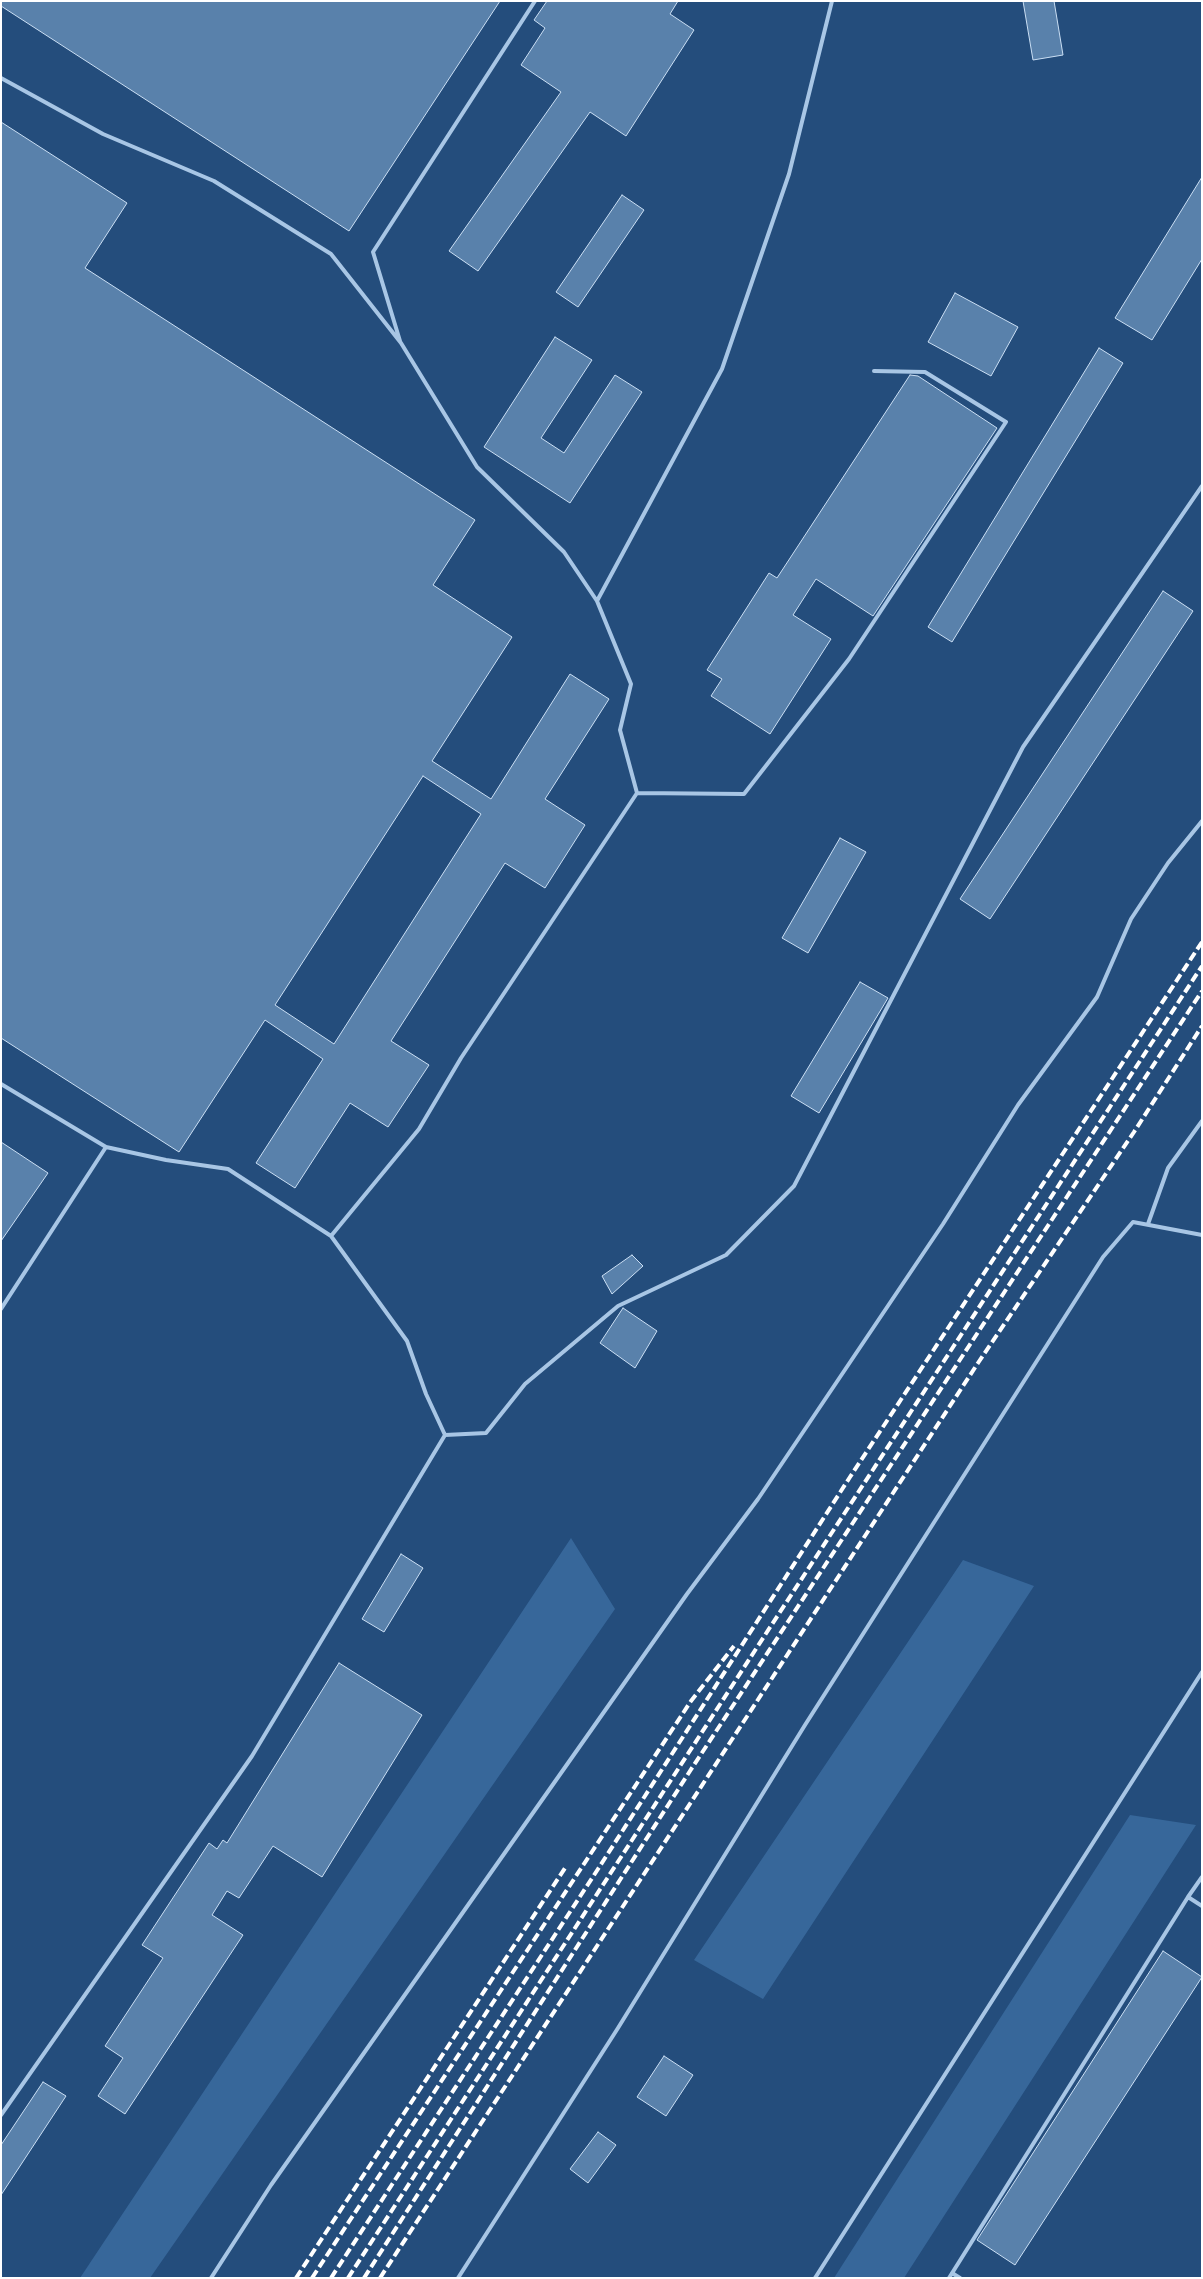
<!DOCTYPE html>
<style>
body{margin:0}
#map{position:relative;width:1203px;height:2279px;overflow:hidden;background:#244d7c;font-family:"PT Sans Narrow",sans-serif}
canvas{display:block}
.frame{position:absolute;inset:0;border:2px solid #fff;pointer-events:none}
</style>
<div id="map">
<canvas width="1203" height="2279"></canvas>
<div class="frame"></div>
</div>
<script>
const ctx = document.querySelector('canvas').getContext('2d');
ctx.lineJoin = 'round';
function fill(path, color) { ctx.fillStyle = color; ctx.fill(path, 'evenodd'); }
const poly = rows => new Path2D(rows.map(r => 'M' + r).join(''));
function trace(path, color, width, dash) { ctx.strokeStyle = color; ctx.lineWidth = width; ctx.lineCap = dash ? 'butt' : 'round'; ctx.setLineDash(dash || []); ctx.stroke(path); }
fill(poly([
 [571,1538,615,1609,150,2278,80,2278],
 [963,1560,1034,1586,763,1999,694,1960],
 [1130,1815,1196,1825,904,2278,834,2278]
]), '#37679a');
const building = poly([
 [1,1,500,1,349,231,1,6,1,1],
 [547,1,678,1,670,14,694,30,626,136,590,112,478,271,449,251,561,92,521,65,545,28,534,20,547,1],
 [1023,1,1054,1,1063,55,1033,60,1023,1],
 [1,122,127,203,85,268,475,520,433,585,512,637,432,761,491,799,570,674,609,699,545,799,585,825,545,888,505,863,391,1041,429,1065,388,1127,350,1103,295,1188,256,1163,323,1059,265,1020,179,1152,1,1038,1,122],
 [423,776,481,814,334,1044,275,1005,423,776],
 [1202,177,1202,259,1152,340,1115,318,1202,177],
 [622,195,644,210,578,307,556,292,622,195],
 [955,293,1018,327,991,376,928,342,955,293],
 [555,337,592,360,541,438,564,453,615,375,642,392,570,503,484,447,555,337],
 [1099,348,1123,363,952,642,928,627,1099,348],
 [910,375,918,376,997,428,873,616,816,579,793,615,831,639,770,734,711,696,722,679,707,670,769,573,777,578,910,375],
 [1163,591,1193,611,990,919,960,899,1163,591],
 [840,838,866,852,808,953,782,938,840,838],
 [860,982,888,998,819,1113,791,1096,860,982],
 [1,1142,48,1173,1,1241,1,1142],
 [632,1255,643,1266,612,1294,602,1276,632,1255],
 [623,1308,657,1331,635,1368,600,1343,623,1308],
 [401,1554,423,1568,384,1632,362,1619,401,1554],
 [339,1663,422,1715,322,1877,273,1846,239,1898,227,1891,212,1915,243,1935,125,2114,98,2096,123,2058,105,2046,163,1958,142,1945,209,1843,217,1849,223,1840,227,1843,339,1663],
 [1163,1951,1202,1977,1015,2265,977,2240,1163,1951],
 [664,2056,693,2075,666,2116,637,2097,664,2056],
 [43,2082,66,2096,1,2195,1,2145,43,2082],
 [598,2132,616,2145,588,2183,570,2169,598,2132]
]);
fill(building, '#5981ab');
trace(building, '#cbdff4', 1);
trace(poly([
 [1,78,103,134,214,181,331,254,401,343,477,467,564,552,597,601,722,369,789,174,832,1],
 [400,341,373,252,535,1],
 [597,601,631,684,620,730,637,793],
 [1,1084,106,1147,166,1160,228,1169,331,1236,407,1341,426,1394,445,1435,252,1756,1,2115],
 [1148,1224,1168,1168,1202,1121],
 [331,1236,419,1129,461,1058,637,793,744,794,849,659,1006,422,925,372,874,371],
 [1,1309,106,1147],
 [445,1435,486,1433,525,1384,618,1306,726,1255,794,1186,1023,747,1202,486],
 [1202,1877,1188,1897,1202,1906],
 [952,2273,960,2278],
 [211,2278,271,2185,687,1594,758,1499,943,1224,1018,1105,1097,997,1131,919,1168,863,1202,821],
 [458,2278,618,2028,805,1725,1103,1257,1133,1222,1202,1235],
 [815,2278,1202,1672],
 [949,2278,1188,1897]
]), '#a8c6e5', 4);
trace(poly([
 [296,2278,567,1865],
 [312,2278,691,1701,734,1646],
 [331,2278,598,1869,850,1477,1202,942],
 [348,2278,765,1635,1202,966],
 [364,2278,690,1771,1202,991],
 [380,2278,978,1363,1134,1132,1202,1026]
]), '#fff', 4, [9, 4]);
</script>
